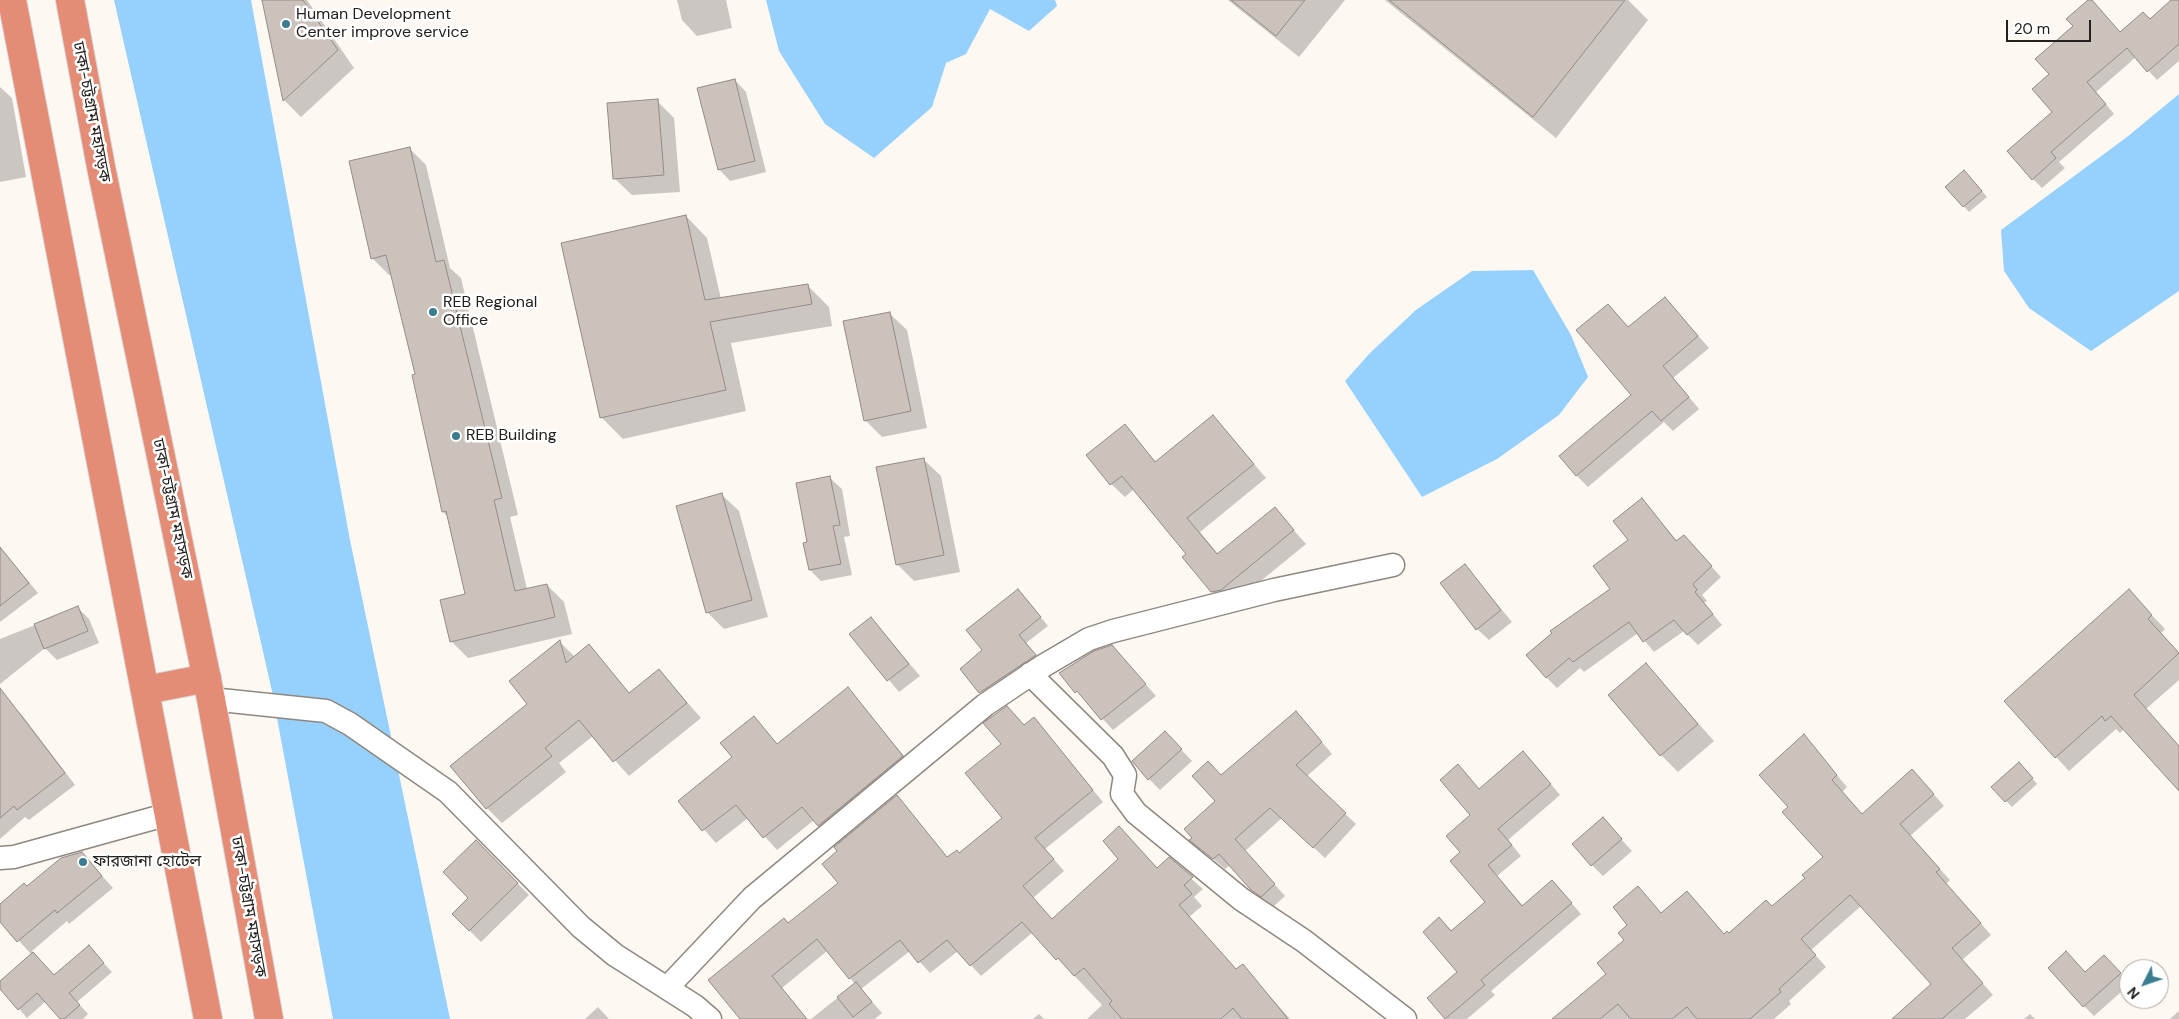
<!DOCTYPE html>
<meta charset="utf-8">
<style>
body{margin:0}
#map{position:relative;width:2179px;height:1019px;overflow:hidden;background:#fef8f2;font-family:"DM Sans",sans-serif}
canvas{display:block}
.north{position:absolute;left:2119px;top:959px;width:50px;height:50px;box-sizing:border-box;background:#fff;border:1px solid #a7a6a5;border-radius:50%;rotate:229deg;font-size:14px;font-weight:700;line-height:20px;text-align:center;color:#23201d}
.north::after{content:'';display:block;margin:auto;width:18px;height:22px;background:#3c7c90;clip-path:polygon(50% 0,100% 100%,50% 72%,0 100%)}
.scale{position:absolute;left:2006px;top:20px;width:85px;height:22px;box-sizing:border-box;border:2px solid #23201d;border-top:0;padding-left:6px;font-size:15px;line-height:18px;white-space:nowrap;color:#23201d;-webkit-text-stroke:4px #fff;paint-order:stroke}
</style>
<div id="map">
<canvas width="2179" height="1019"></canvas>
<div class="north">N</div>
<div class="scale">20 m</div>
</div>
<script>
const ctx = document.querySelector('canvas').getContext('2d');
ctx.lineJoin = 'round';
function fill(path, color) { ctx.fillStyle = color; ctx.fill(path, 'evenodd'); }
const poly = rows => new Path2D(rows.map(r => 'M' + r).join(''));
function trace(path, color, width, dash) { ctx.strokeStyle = color; ctx.lineWidth = width; ctx.lineCap = dash ? 'butt' : 'round'; ctx.setLineDash(dash || []); ctx.stroke(path); }
function write(font, color, halo, rows, align = 'center') {
  ctx.font = font + ' "DM Sans","Noto Sans Bengali",sans-serif'; ctx.lineWidth = 5; ctx.setLineDash([]); ctx.textBaseline = 'middle'; ctx.strokeStyle = halo; ctx.fillStyle = color; for (const [text, x, y, turn = 0] of rows) {
    ctx.save(); ctx.translate(x, y); ctx.rotate((+turn || 0) * Math.PI / 180); ctx.textAlign = isNaN(turn) ? turn : align; if (halo) ctx.strokeText(text, 0, 0); ctx.fillText(text, 0, 0); ctx.restore();
  }
}
fill(poly([
 [114,0,251,0,350,540,450,1019,333,1019,272,691],
 [766,0,1055,0,1057,6,1029,31,990,9,966,54,946,63,932,107,874,158,825,124,779,51],
 [2179,94,2179,291,2091,351,2029,308,2004,271,2001,230,2127,137],
 [1533,270,1571,335,1588,377,1559,415,1497,459,1422,497,1345,381,1370,353,1416,310,1472,271]
]), '#96d0fd');
fill(poly([
 [263,0,307,0,354,68,301,117,284,100],
 [677,0,726,0,732,28,697,36,682,20],
 [1228,0,1345,0,1299,57],
 [1385,0,1628,0,1648,20,1556,138],
 [2090,0,2120,33,2150,20,2173,0,2179,0,2179,61,2157,80,2136,57,2096,92,2114,114,2059,162,2065,168,2042,188,2033,179,2054,112,2050,74],
 [735,80,746,92,766,172,730,181,719,169],
 [0,87,12,98,26,177,0,182],
 [657,101,674,118,680,192,632,195,614,178],
 [409,148,426,165,450,268,461,278,518,515,510,517,527,589,547,585,564,602,572,634,468,658,451,641,467,595,449,518,443,512,413,376,417,375,392,275,389,275,372,258],
 [1970,177,1987,197,1969,212,1947,187],
 [686,216,707,238,721,299,808,286,829,307,832,326,731,343,746,411,623,439,601,417],
 [1665,298,1709,348,1673,378,1699,409,1673,431,1664,422,1588,487,1576,475,1633,395,1608,305,1629,328],
 [889,313,907,330,927,428,882,437,865,420],
 [1213,416,1266,478,1200,532,1218,554,1275,509,1306,544,1234,603,1226,605,1212,592,1187,554,1134,489,1125,497,1111,484,1125,426,1156,462],
 [923,459,941,476,960,572,914,581,897,564],
 [830,478,842,489,850,536,844,537,852,575,821,581,810,570,809,543],
 [721,494,739,511,768,617,724,629,707,612],
 [1642,499,1678,542,1694,547,1721,577,1702,595,1707,601,1704,603,1722,625,1698,645,1684,631,1654,652,1638,633,1584,672,1580,668,1557,688,1546,677,1611,589],
 [2,550,38,593,0,622,0,551],
 [1465,566,1512,622,1489,640,1477,629],
 [1018,590,1048,626,1026,643,1043,663,988,700,962,669,984,651],
 [2129,591,2165,629,2161,633,2179,653,2179,680,2146,709,2179,746,2179,789,2124,729,2120,733,2116,729,2069,771,2056,757],
 [78,608,89,619,99,643,57,660,45,648,0,684,0,639],
 [871,618,920,676,899,692,851,634],
 [560,642,575,657,589,646,630,694,659,670,701,718,629,776,593,736,559,763,566,772,502,823,487,808,529,704],
 [1123,658,1156,696,1113,730,1061,674],
 [1646,665,1714,741,1678,772,1661,755],
 [848,689,915,769,831,838,814,820,777,850,748,818,716,843,679,801,734,757,754,717,778,745],
 [11,704,22,715,75,785,29,820,25,817,0,839,0,713],
 [1007,707,1025,726,1034,719,1103,802,1045,849,1064,871,1033,898,1053,920,1157,869,1169,859,1203,889,1194,897,1202,906,1189,917,1237,971,1242,966,1253,977,1290,1019,1087,1019,1102,1005,1033,932,981,976,958,951,930,973,910,951,861,989,882,1013,875,1019,811,1019,855,984,827,951,782,988,807,1019,742,1019,788,924,839,883,897,797,948,858,959,854,1003,818,1002,744],
 [1307,724,1332,754,1306,777,1356,824,1325,858,1282,818,1245,851,1285,896,1273,907,1262,900,1230,865,1225,869,1191,840,1216,801,1222,776],
 [1804,736,1847,787,1842,792,1863,815,1923,782,1944,806,1910,836,1950,880,1946,884,1991,935,1962,960,1993,995,1965,1019,1906,1019,1933,984,1861,906,1811,950,1826,967,1789,1001,1791,1004,1774,1019,1573,1019,1608,974,1661,914,1687,892,1725,935,1729,935,1773,907,1806,878,1824,857,1790,807],
 [1176,744,1192,761,1160,790,1149,779],
 [1533,763,1560,795,1508,840,1521,856,1497,876,1523,906,1552,881,1581,914,1491,991,1495,995,1467,1019,1447,1019,1428,998,1459,972,1439,919,1452,931,1486,902,1462,852,1480,790],
 [2024,769,2037,784,2012,807,1993,787],
 [1603,819,1632,851,1603,876,1592,865],
 [476,841,529,895,481,942,453,914,470,898],
 [82,853,113,888,69,924,67,921,32,951,55,976,97,956,112,972,77,1002,88,1014,83,1019,62,1019,46,1001,27,1018,0,987,0,982,32,955,0,920,0,906],
 [2114,966,2129,985,2094,1016,2084,1006,2086,973],
 [598,1007,609,1019,585,1019],
 [2179,1011,2179,1019,2170,1019],
 [1039,1014,1044,1019,1033,1019],
 [2030,1014,2035,1019,2024,1019]
]), '#0003');
const building = poly([
 [262,0,303,0,338,50,283,101,262,0],
 [1231,0,1305,0,1276,36,1231,0],
 [1389,0,1625,0,1533,117,1389,0],
 [2088,0,2092,0,2120,32,2143,12,2150,19,2171,0,2179,0,2179,44,2147,72,2127,48,2087,82,2106,104,2051,152,2056,158,2032,180,2007,151,2052,112,2032,89,2049,74,2035,59,2073,26,2066,19,2088,0],
 [735,79,755,161,718,170,697,88,735,79],
 [658,99,664,175,613,179,607,103,658,99],
 [410,147,436,262,444,260,502,498,494,500,515,591,547,584,555,617,450,642,440,600,465,594,446,511,442,512,412,375,415,374,386,255,371,259,349,161,410,147],
 [1964,170,1982,191,1963,207,1945,187,1964,170],
 [686,215,705,300,808,284,812,304,710,322,726,390,600,418,561,243,686,215],
 [1665,297,1698,336,1663,366,1689,397,1661,421,1652,411,1576,476,1559,456,1631,395,1576,330,1608,304,1628,327,1665,297],
 [890,312,911,411,864,421,843,321,890,312],
 [1213,415,1254,464,1187,518,1217,554,1275,507,1294,530,1221,590,1211,592,1182,557,1186,554,1122,476,1110,485,1086,455,1125,424,1155,462,1213,415],
 [924,458,944,555,896,565,876,467,924,458],
 [830,476,840,525,833,526,841,564,809,570,803,543,807,542,796,483,830,476],
 [722,493,752,600,706,613,676,506,722,493],
 [1642,498,1676,541,1684,535,1712,566,1693,584,1697,590,1695,592,1713,614,1687,635,1674,620,1643,642,1629,622,1573,662,1569,658,1546,678,1526,655,1552,633,1550,631,1610,589,1593,566,1628,540,1613,521,1642,498],
 [0,547,29,583,0,606,0,547],
 [1465,564,1501,610,1476,630,1440,583,1465,564],
 [1018,589,1041,617,1019,635,1036,655,979,693,960,669,982,650,966,630,1018,589],
 [2129,589,2152,615,2148,619,2179,653,2134,695,2179,746,2179,791,2111,716,2105,721,2102,716,2055,758,2004,701,2129,589],
 [78,606,88,631,44,649,34,624,78,606],
 [871,617,909,664,887,681,849,634,871,617],
 [560,640,566,663,589,644,629,693,659,669,687,703,613,762,579,720,545,748,552,756,486,809,450,766,527,704,509,681,560,640],
 [1112,645,1146,684,1101,720,1077,691,1075,693,1059,673,1094,651,1112,645],
 [1646,663,1698,724,1660,756,1608,695,1646,663],
 [848,687,903,756,818,826,802,807,763,838,736,805,702,831,678,801,732,757,720,743,754,716,777,744,848,687],
 [0,688,65,773,17,810,14,806,0,818,0,688],
 [1007,706,1024,725,1034,717,1093,790,1035,838,1054,859,1023,886,1052,919,1118,859,1103,841,1119,826,1157,868,1169,857,1193,877,1184,885,1192,894,1179,905,1236,969,1243,964,1288,1019,1242,1019,1233,1008,1221,1019,1122,1019,1109,1004,1112,1001,1084,968,1074,976,1058,958,1056,960,1022,922,970,966,947,940,918,963,900,940,849,979,817,939,772,976,807,1019,740,1019,708,980,784,918,788,923,838,883,822,864,837,851,834,847,897,795,947,857,957,850,959,853,1002,818,965,773,1001,744,983,723,1007,706],
 [1296,711,1322,742,1296,765,1346,813,1313,848,1270,808,1235,839,1275,884,1261,897,1250,889,1219,854,1213,859,1189,840,1192,838,1184,829,1215,801,1192,776,1208,761,1221,775,1296,711],
 [1165,731,1182,749,1148,780,1132,761,1165,731],
 [1804,734,1837,775,1832,780,1862,814,1912,769,1934,794,1900,824,1940,869,1936,872,1981,923,1952,948,1983,983,1942,1019,1892,1019,1931,984,1850,895,1801,939,1816,955,1779,989,1781,992,1750,1019,1697,1019,1687,1007,1672,1019,1631,1019,1618,1004,1600,1019,1552,1019,1606,974,1597,963,1624,940,1618,933,1627,925,1613,907,1638,886,1661,913,1687,891,1724,934,1727,931,1729,933,1766,900,1772,906,1805,878,1802,875,1823,857,1782,812,1788,807,1759,775,1804,734],
 [1523,751,1551,784,1498,829,1512,845,1488,865,1522,906,1552,880,1572,903,1481,980,1485,985,1445,1019,1427,998,1457,972,1423,932,1439,917,1451,931,1485,902,1450,861,1460,852,1446,836,1470,815,1440,780,1458,764,1479,789,1523,751],
 [2019,762,2033,778,2005,802,1991,787,2019,762],
 [1603,817,1622,839,1591,866,1572,844,1603,817],
 [476,840,518,883,469,931,452,914,468,898,443,872,476,840],
 [82,852,102,876,57,913,55,910,17,942,0,922,0,904,24,883,27,886,61,858,82,852],
 [89,945,104,963,69,993,80,1005,64,1019,60,1019,37,993,18,1010,0,989,0,981,33,952,54,975,89,945],
 [2066,951,2085,972,2104,955,2121,973,2083,1007,2048,968,2066,951],
 [856,982,872,1002,853,1017,837,997,856,982]
]);
fill(building, '#ccc2bc');
trace(building, '#948a86', 1);
const street = poly([
 [1030,674,1113,756,1125,775,1122,794,1136,813,1241,899,1304,941,1405,1019],
 [211,699,326,711,350,724,448,792,581,927,615,955,695,1006,710,1019],
 [0,858,14,857,169,814],
 [667,988,752,898,985,705,1043,666,1089,639,1113,631,1274,590,1393,565]
]);
const highway = poly([
 [12,0,208,1019],
 [70,0,101,167,211,699,269,1019],
 [146,690,207,678]
]);
trace(street, '#8f8880', 25);
trace(highway, '#d7d7d6', 30);
trace(street, '#fff', 22);
trace(highway, '#e48c75', 28);
for (const [x, y, r, color] of [
 [286,24,5,"#3c7c90"],
 [433,312,5,"#3c7c90"],
 [456,436,5,"#3c7c90"],
 [83,862,5,"#3c7c90"]
]) { const dot = new Path2D(); dot.arc(x, y, r, 0, 2 * Math.PI); ctx.fillStyle = color; ctx.fill(dot); trace(dot, '#fff', 2); }
write('16px', '#23201d', '#fff', [
 ["Human Development",296,15],
 ["Center improve service",296,33],
 ["REB Regional",443,303],
 ["Office",443,321],
 ["REB Building",466,436],
 ["ফারজানা হোটেল",93,862]
], 'left');
write('16px', '#23201d', '#fff', [
 ["ঢাকা-চট্টগ্রাম মহাসড়ক",91,112,79],
 ["ঢাকা-চট্টগ্রাম মহাসড়ক",172,509,78],
 ["ঢাকা-চট্টগ্রাম মহাসড়ক",248,907,80]
]);
</script>
